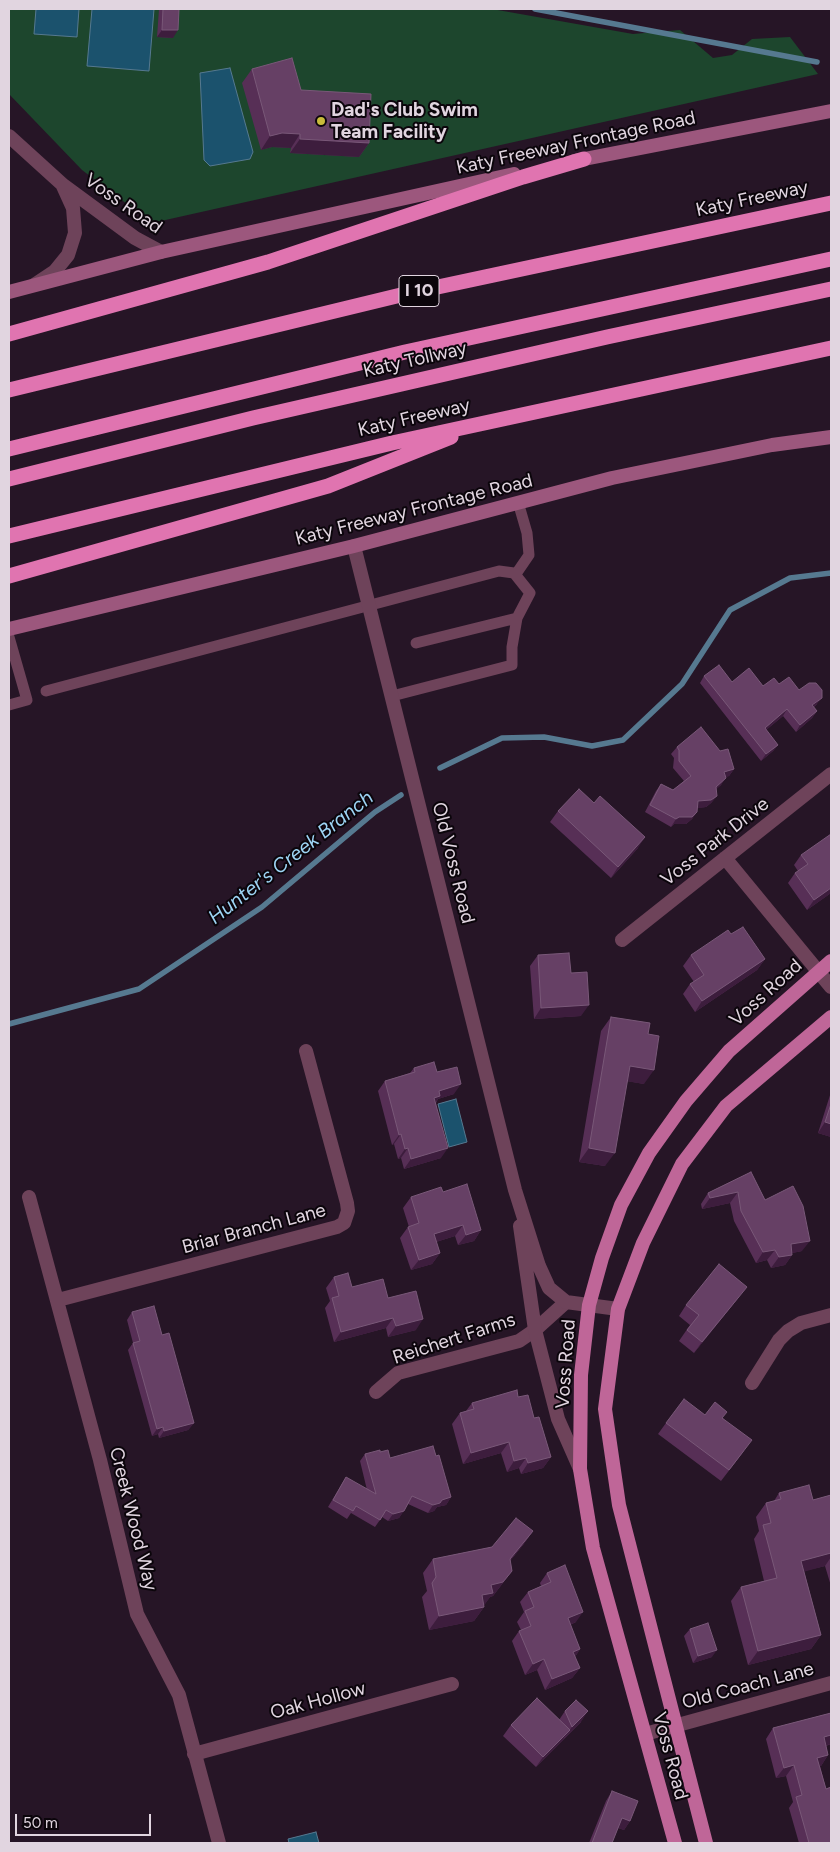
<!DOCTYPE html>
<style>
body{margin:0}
#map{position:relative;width:840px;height:1852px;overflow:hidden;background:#261526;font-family:Figtree,sans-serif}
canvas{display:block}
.frame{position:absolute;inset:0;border:10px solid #e1d5e0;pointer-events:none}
.scale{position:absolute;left:15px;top:1814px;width:136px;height:22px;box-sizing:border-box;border:2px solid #e1d5e0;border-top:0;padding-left:6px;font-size:15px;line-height:18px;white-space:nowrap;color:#e1d5e0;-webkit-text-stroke:4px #0b050b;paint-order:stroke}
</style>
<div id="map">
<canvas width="840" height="1852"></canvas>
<div class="frame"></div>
<div class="scale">50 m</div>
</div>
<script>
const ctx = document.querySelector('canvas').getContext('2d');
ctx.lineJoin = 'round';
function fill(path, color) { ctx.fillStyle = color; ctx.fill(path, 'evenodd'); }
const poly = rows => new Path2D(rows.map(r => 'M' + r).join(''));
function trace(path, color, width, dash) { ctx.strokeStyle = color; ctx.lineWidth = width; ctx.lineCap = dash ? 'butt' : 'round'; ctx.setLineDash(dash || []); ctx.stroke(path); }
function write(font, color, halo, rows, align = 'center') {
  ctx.font = font + ' Figtree,sans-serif'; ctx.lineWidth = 4; ctx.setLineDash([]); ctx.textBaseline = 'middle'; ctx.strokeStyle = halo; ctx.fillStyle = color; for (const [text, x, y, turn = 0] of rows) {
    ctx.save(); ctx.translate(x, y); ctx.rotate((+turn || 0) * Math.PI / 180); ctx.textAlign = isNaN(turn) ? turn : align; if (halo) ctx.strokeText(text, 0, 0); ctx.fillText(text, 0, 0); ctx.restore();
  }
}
fill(poly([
 [9,9,492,9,633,34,680,30,713,58,732,55,752,39,790,37,818,74,152,223,82,170,9,94]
]), '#1d462d');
const water = poly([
 [36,9,79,9,77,37,34,34,36,9],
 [92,9,154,9,149,71,87,66,92,9],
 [230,68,253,152,250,159,210,166,204,160,200,73,230,68],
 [456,1099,467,1142,449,1147,438,1104,456,1099],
 [316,1832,319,1843,289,1843,288,1839,316,1832]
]);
fill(water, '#1b526d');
trace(water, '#567990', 1);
trace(poly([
 [535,9,817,62],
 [440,768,502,738,544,737,592,746,623,740,682,684,730,610,790,578,831,573],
 [9,1024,139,989,262,907,375,812,401,795]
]), '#567990', 5.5);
trace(poly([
 [516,574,529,555,527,533,518,502],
 [9,637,27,700,9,705],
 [416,643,517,618],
 [46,691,499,571,514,573,530,593,517,618,512,647,512,665,392,696]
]), '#6e435a', 11);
trace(poly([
 [725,858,831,987],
 [622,940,831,774],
 [29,1197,100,1460,137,1614,179,1695,219,1843],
 [58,1300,337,1227,344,1223,348,1211,347,1203,306,1051],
 [752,1383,779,1340,788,1331,801,1323,831,1315],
 [376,1392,398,1373,519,1341,535,1330,566,1302],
 [645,1734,831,1683],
 [194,1754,452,1684]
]), '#6e435a', 14);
trace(poly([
 [9,136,63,185,135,238,161,252],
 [34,285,55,271,68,255,75,233,73,208,63,186],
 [354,546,515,1190,539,1266,549,1288,566,1302,618,1309],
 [520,1226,535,1330,558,1419,580,1469]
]), '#6e435a', 14);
trace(poly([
 [574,161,831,111],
 [9,292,161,252,514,174],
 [9,629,354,546,612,478,772,445,831,437]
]), '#9c577d', 14);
trace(poly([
 [675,1843,593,1548,580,1469,581,1375,589,1305,602,1258,621,1205,649,1153,686,1101,729,1051,831,961],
 [706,1843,619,1505,605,1409,618,1309,643,1243,682,1164,726,1106,831,1017]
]), '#bf6698', 14);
trace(poly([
 [9,334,268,262,523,177,584,159],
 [9,390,405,294,831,203],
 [9,449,405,352,831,259],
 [9,479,253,418,607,337,831,289],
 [9,536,392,443,831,348],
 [9,576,328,486,451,437]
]), '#e074b0', 15);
fill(poly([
 [159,9,179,9,173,38,157,37],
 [252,69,301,90,369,143,359,157,290,153,291,148,272,147,261,150,242,83],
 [704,676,732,682,763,686,779,684,799,690,817,704,814,707,817,711,812,718,796,732,783,716,766,730,778,745,773,751,761,761,700,683],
 [677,747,734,769,729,776,725,777,721,785,716,789,717,796,711,803,706,807,697,808,697,812,692,819,686,824,674,824,671,827,645,812,656,791,661,784,673,790,684,781,673,768,674,758,671,754],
 [558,811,638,848,611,878,550,822],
 [801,855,831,893,807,910,788,883,795,873,798,871,794,865],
 [731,934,765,959,757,970,695,1012,683,994,690,984,694,982,683,966,691,955],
 [538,955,571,973,581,1016,534,1019,530,966],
 [611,1017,648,1034,644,1084,627,1081,605,1166,579,1162,601,1031],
 [414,1068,437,1072,454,1094,438,1099,436,1103,441,1158,404,1169,401,1158,398,1159,394,1144,392,1145,378,1091,385,1081,410,1073],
 [831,1092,831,1137,818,1133],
 [751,1172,765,1200,802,1251,792,1253,792,1255,785,1265,771,1268,767,1260,756,1263,734,1221,730,1203,702,1209,701,1204,708,1193],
 [443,1192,481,1230,474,1241,458,1245,455,1236,436,1242,440,1253,432,1264,411,1270,400,1238,408,1227,409,1227,403,1208,411,1197],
 [334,1277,352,1287,388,1298,416,1330,388,1337,386,1328,334,1342,325,1308,330,1301,326,1288],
 [739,1297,694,1353,679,1341,690,1325,679,1316,686,1305],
 [132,1312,162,1335,194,1423,188,1430,159,1438,158,1434,152,1436,128,1350,133,1343,127,1320],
 [518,1397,534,1418,551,1457,543,1468,521,1474,519,1468,507,1472,501,1453,463,1464,452,1424,460,1413,466,1411,472,1403],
 [705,1415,723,1418,744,1451,721,1481,658,1434,666,1423],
 [380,1452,390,1458,436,1456,451,1497,446,1505,437,1507,434,1511,428,1513,408,1504,399,1518,388,1521,382,1517,375,1527,351,1513,347,1519,328,1507,346,1477,367,1490,360,1461,365,1454],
 [779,1493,813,1500,831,1495,831,1586,825,1566,804,1571,821,1635,811,1649,748,1665,731,1601,741,1587,764,1581,754,1539,759,1531,756,1517,766,1503,774,1501],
 [533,1531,523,1545,510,1561,512,1571,493,1596,490,1597,484,1605,484,1607,474,1621,429,1630,422,1597,427,1591,423,1573,433,1559,492,1547],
 [547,1573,576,1622,570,1625,580,1649,575,1657,580,1668,572,1678,545,1690,537,1670,525,1675,512,1641,519,1631,521,1630,517,1622,524,1612,520,1602,528,1592,541,1586,540,1583],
 [690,1629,712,1657,693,1663,684,1636],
 [565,1711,581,1722,536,1767,503,1736,511,1725,559,1720],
 [831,1713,831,1744,826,1746,828,1755,821,1766,820,1766,826,1789,831,1843,799,1843,789,1808,793,1802,786,1776,776,1778,766,1739,773,1728],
 [612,1791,630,1821,624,1830,618,1828,612,1843,589,1843,606,1801]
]), '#572f56');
fill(poly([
 [162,30,178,30,173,38,157,37],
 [282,133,300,134,291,148,272,147,261,150,270,136],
 [300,139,369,143,359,157,290,153],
 [822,698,817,704,807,712,812,705],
 [787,709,783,716,760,735,765,728],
 [817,711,812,718,796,732,800,725],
 [778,745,773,751,761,761,766,754],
 [734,769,729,776,719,780,724,772],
 [726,778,721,785,711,794,716,787],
 [717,796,711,803,706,807,693,809,698,801],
 [697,812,692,819,686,824,674,824,671,827,676,819,679,817],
 [645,837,638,848,611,878,618,867],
 [831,888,831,893,807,910,814,900],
 [765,959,757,970,695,1012,702,1001],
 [589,1005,581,1016,534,1019,541,1008],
 [630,1066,654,1070,644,1084,620,1080],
 [461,1084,454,1094,438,1099,433,1106,427,1108,439,1091],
 [825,1122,831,1124,831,1137,818,1133],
 [401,1134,394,1144,392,1145,399,1135],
 [408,1148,401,1158,398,1159,405,1149],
 [448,1148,441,1158,404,1169,411,1159],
 [589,1148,615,1153,605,1166,579,1162],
 [738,1192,730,1203,702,1209,710,1198],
 [463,1225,455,1236,426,1245,434,1234],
 [481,1230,474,1241,458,1245,466,1235],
 [810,1241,802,1251,783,1255,791,1244],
 [775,1250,767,1260,756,1263,763,1252],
 [440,1253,432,1264,411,1270,419,1260],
 [792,1255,785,1265,771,1268,779,1257],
 [747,1287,739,1297,694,1353,702,1342],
 [393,1318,386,1328,334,1342,341,1332],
 [423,1319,416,1330,388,1337,396,1326],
 [194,1423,188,1430,159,1438,164,1431],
 [163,1427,158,1434,152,1436,157,1429],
 [509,1442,501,1453,463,1464,471,1453],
 [551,1457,543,1468,521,1474,528,1463],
 [526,1458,519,1468,507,1472,514,1461],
 [451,1497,446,1505,437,1507,434,1511,428,1513,433,1505,442,1500],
 [404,1511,399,1518,388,1521,393,1514],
 [533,1531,523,1545,500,1573,510,1559],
 [831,1553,831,1557,825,1566,792,1575,801,1561],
 [512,1571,493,1596,490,1597,483,1607,482,1595,491,1585],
 [484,1607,474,1621,429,1630,439,1616],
 [583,1612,576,1622,560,1629,568,1618],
 [821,1635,811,1649,748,1665,758,1651],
 [580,1649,573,1660,573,1652],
 [717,1650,712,1657,693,1663,698,1656],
 [544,1659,537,1670,525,1675,533,1664],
 [580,1668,572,1678,545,1690,552,1679],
 [588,1711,581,1722,564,1738,572,1727],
 [570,1730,562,1741,536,1767,543,1757],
 [831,1735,831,1744,816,1748,824,1737],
 [828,1755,821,1766,810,1769,817,1758],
 [794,1765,786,1776,776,1778,784,1768],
 [622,1818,630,1821,624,1830,615,1827]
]), '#3d1d3d');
const building = poly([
 [163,9,179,9,178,30,162,30,163,9],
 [292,58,301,90,371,94,369,143,300,139,300,134,282,133,270,136,252,69,292,58],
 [719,665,732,682,749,668,763,686,774,678,779,684,789,677,799,690,809,683,816,683,822,690,822,698,812,705,817,711,800,725,787,709,765,728,778,745,766,754,704,676,719,665],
 [701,727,720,751,728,749,734,769,724,772,726,778,716,787,717,796,711,800,698,801,697,812,692,817,679,817,676,819,650,805,661,784,673,790,691,776,679,761,679,750,677,747,701,727],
 [579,789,594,803,600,796,645,837,618,867,558,811,579,789],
 [831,834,831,888,814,900,795,873,808,864,801,855,831,834],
 [743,927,765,959,702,1001,690,984,704,975,691,955,728,930,731,934,743,927],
 [569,953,571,973,587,972,589,1005,541,1008,538,955,569,953],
 [611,1017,650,1023,648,1034,659,1036,654,1070,630,1066,615,1153,589,1148,611,1017],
 [434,1062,437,1072,457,1067,461,1084,439,1091,440,1096,434,1098,448,1148,411,1159,408,1148,405,1149,401,1134,399,1135,385,1081,415,1072,414,1068,434,1062],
 [831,1104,831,1124,825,1122,831,1104],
 [751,1172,765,1200,793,1186,803,1206,810,1241,791,1244,792,1255,779,1257,775,1250,763,1252,741,1211,738,1192,710,1198,708,1193,751,1172],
 [467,1184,481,1230,466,1235,463,1225,434,1234,440,1253,419,1260,408,1227,419,1223,411,1197,441,1187,443,1192,467,1184],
 [719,1264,747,1287,702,1342,687,1330,699,1315,686,1305,719,1264],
 [348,1273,352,1287,383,1279,388,1298,416,1291,423,1319,396,1326,393,1318,341,1332,332,1298,339,1296,334,1277,348,1273],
 [154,1306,162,1335,169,1333,194,1423,164,1431,163,1427,157,1429,133,1343,140,1341,132,1312,154,1306],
 [517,1390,518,1397,528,1395,534,1418,539,1417,551,1457,528,1463,526,1458,514,1461,509,1442,471,1453,460,1413,474,1409,472,1403,517,1390],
 [684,1399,705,1415,715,1402,727,1412,722,1418,752,1440,729,1470,666,1423,684,1399],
 [433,1446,436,1456,439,1455,451,1497,442,1500,440,1503,433,1505,412,1496,404,1511,393,1514,386,1510,380,1520,356,1506,353,1511,333,1500,346,1477,376,1494,365,1454,380,1450,380,1452,388,1450,390,1458,433,1446],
 [809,1485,813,1500,831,1495,831,1553,801,1561,821,1635,758,1651,741,1587,777,1578,763,1525,771,1523,766,1503,781,1499,779,1493,809,1485],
 [516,1518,533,1531,510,1559,512,1571,503,1582,491,1585,493,1593,482,1595,484,1607,439,1616,432,1583,436,1577,433,1559,492,1547,516,1518],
 [565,1565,583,1612,568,1618,580,1649,573,1652,580,1668,552,1679,544,1659,533,1664,519,1631,531,1626,525,1611,534,1607,528,1592,551,1582,547,1573,565,1565],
 [708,1623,717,1650,698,1656,690,1629,708,1623],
 [537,1698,570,1730,543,1757,511,1725,537,1698],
 [576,1700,588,1711,572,1727,565,1711,576,1700],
 [831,1713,831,1735,824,1737,828,1755,817,1758,826,1789,831,1787,831,1843,809,1843,796,1797,802,1795,794,1765,784,1768,773,1728,831,1713],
 [612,1791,638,1801,630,1821,622,1818,612,1843,592,1843,612,1791]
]);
fill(building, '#664065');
trace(building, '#795878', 1);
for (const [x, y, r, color] of [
 [321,121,5,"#c8bb3b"]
]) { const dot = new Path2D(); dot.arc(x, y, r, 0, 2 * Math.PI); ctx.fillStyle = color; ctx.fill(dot); trace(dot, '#0b050b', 2); }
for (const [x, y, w] of [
 [419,291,40]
]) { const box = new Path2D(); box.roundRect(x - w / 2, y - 15.5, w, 31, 4); ctx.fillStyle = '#0b050b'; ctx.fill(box); trace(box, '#e1d5e0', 1); }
write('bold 18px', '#e1d5e0', null, [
 ["I 10",419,291]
]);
write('bold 19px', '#e1d5e0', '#0b050b', [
 ["Dad's Club Swim",331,110],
 ["Team Facility",331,132]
], 'left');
write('19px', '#e1d5e0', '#0b050b', [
 ["Katy Freeway Frontage Road",576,143,-12],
 ["Katy Freeway",752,199,-12],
 ["Voss Road",123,204,35],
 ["Katy Tollway",415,360,-13],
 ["Katy Freeway",414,418,-13],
 ["Katy Freeway Frontage Road",414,510,-14],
 ["Voss Park Drive",715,842,-38],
 ["Old Voss Road",453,863,76],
 ["Voss Road",766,993,-42],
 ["Briar Branch Lane",254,1229,-15],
 ["Reichert Farms",454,1339,-18],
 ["Voss Road",566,1364,-86],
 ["Creek Wood Way",133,1519,76],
 ["Old Coach Lane",748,1686,-15],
 ["Oak Hollow",318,1701,-15],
 ["Voss Road",670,1756,75]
]);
write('italic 20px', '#9dd4f4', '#0b050b', [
 ["Hunter's Creek Branch",291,858,-38]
]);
</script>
